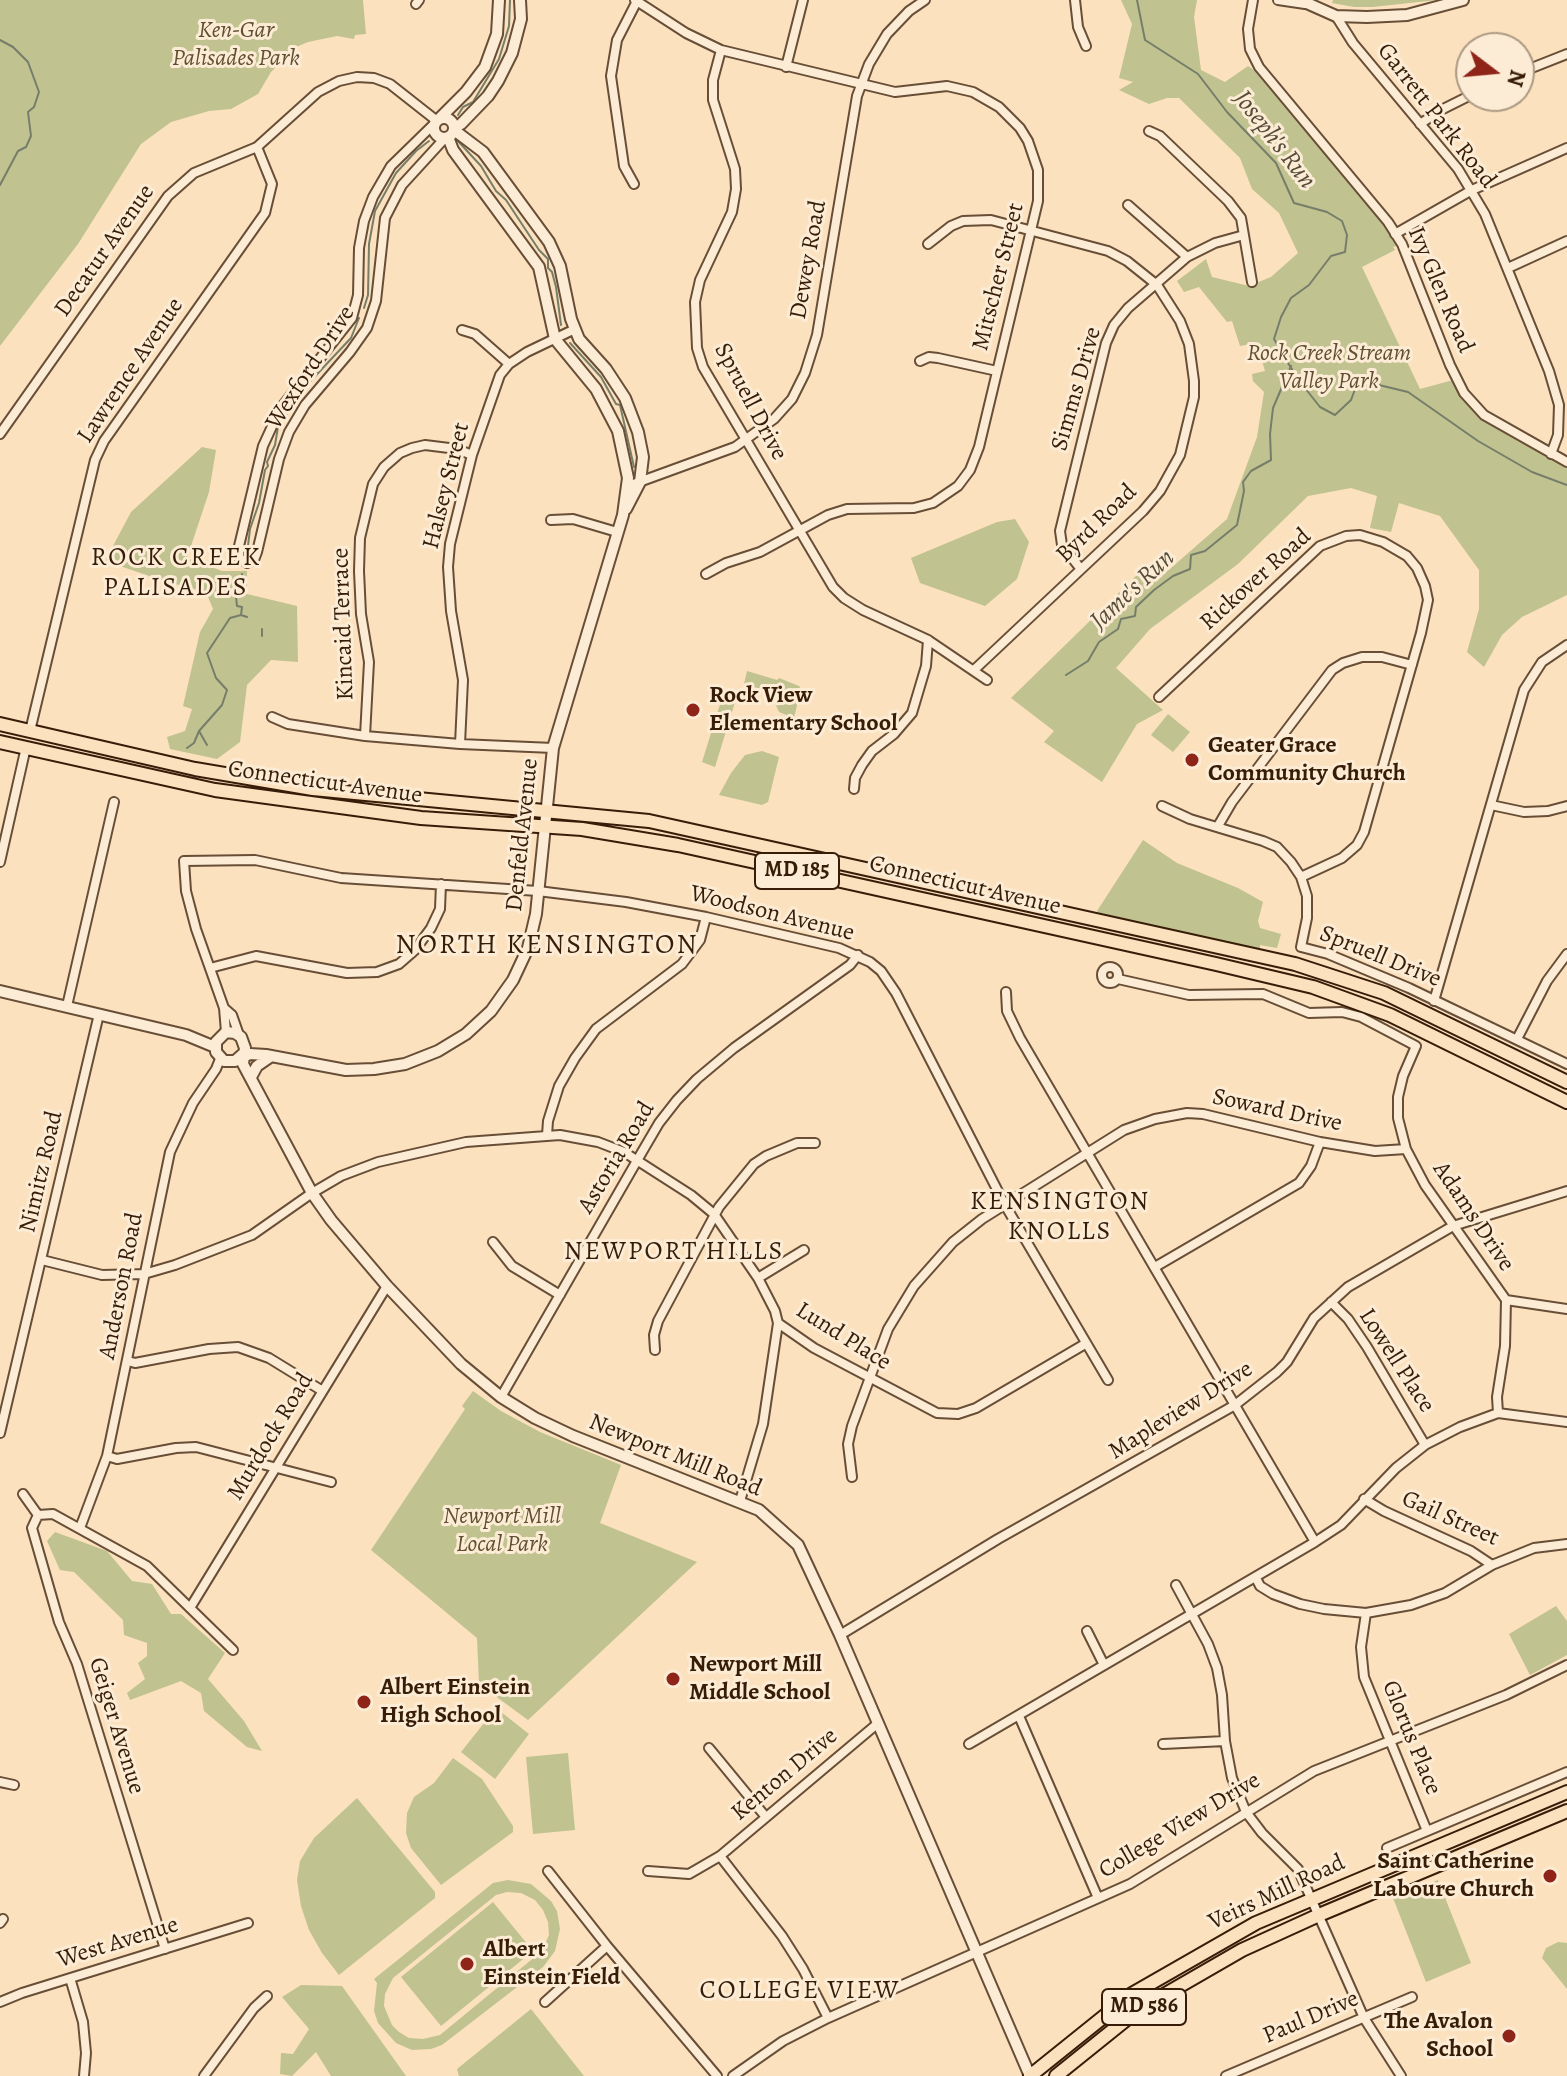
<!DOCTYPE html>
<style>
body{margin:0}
#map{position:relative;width:1567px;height:2076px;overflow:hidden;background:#fbe1be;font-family:Alegreya,serif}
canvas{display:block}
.north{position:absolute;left:1455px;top:32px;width:80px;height:80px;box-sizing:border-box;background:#fcecd5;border:2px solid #ad9983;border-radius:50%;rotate:106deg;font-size:22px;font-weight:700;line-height:32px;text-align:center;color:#371d08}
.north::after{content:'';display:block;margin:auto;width:28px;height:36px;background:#8f2418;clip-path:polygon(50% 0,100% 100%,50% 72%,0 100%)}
</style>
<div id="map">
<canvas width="1567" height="2076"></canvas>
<div class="north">N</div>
</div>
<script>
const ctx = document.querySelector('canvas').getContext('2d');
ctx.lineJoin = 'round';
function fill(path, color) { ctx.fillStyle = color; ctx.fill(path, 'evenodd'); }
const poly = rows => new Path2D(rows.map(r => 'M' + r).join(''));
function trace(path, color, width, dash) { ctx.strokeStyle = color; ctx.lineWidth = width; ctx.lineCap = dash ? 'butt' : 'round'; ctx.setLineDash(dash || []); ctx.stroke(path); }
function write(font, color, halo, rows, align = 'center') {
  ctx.font = font + ' Alegreya,serif'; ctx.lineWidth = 6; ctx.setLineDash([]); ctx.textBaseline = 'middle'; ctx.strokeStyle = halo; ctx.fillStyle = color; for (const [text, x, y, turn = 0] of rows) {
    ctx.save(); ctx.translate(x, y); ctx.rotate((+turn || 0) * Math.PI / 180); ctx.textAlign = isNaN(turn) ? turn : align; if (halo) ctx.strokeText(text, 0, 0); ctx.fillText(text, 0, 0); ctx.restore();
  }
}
fill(poly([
 [0,0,363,0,366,34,355,35,354,39,337,36,308,42,296,47,271,72,258,94,231,109,209,111,171,122,141,144,78,244,0,346],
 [1121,0,1197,0,1194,17,1201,70,1225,82,1248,66,1269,80,1402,244,1393,247,1395,250,1362,267,1420,389,1457,379,1484,415,1567,462,1567,595,1522,617,1502,635,1484,667,1467,652,1479,609,1479,570,1440,516,1399,503,1391,532,1370,528,1377,496,1351,488,1308,496,1238,564,1150,629,1116,668,1163,710,1137,724,1102,782,1044,742,1054,731,1011,698,1142,570,1155,582,1227,519,1257,437,1264,392,1253,381,1252,374,1265,371,1257,343,1240,346,1232,321,1227,322,1199,287,1184,292,1177,281,1206,259,1212,277,1249,286,1271,277,1298,253,1279,213,1252,189,1240,158,1179,98,1167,98,1149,104,1119,90,1133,82,1119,78,1132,24],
 [1333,0,1437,0,1373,7,1354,7,1332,3],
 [202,447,216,450,209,492,187,558,222,571,247,571,247,594,297,606,298,662,271,660,247,685,240,742,217,759,170,749,167,737,185,731,192,709,183,706,200,632,213,609,206,592,164,581,105,561,131,512],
 [1015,519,1029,542,1017,579,985,606,920,583,911,558,997,522],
 [747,671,777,680,779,678,799,686,801,689,794,718,779,712,774,701,774,693,744,684],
 [722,698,735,702,715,767,702,762],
 [1168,714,1190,732,1173,752,1151,735],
 [762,751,779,757,768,802,762,805,719,795,731,773,745,755],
 [1143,840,1177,863,1238,888,1263,902,1258,921,1260,928,1281,934,1277,948,1260,945,1260,956,1105,921,1097,911],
 [473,1391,501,1411,540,1432,621,1465,600,1523,697,1562,528,1720,479,1684,477,1638,371,1550,465,1409,462,1406],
 [55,1532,107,1551,132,1581,152,1584,171,1614,181,1614,225,1653,208,1679,244,1721,262,1751,247,1747,204,1711,201,1693,181,1681,130,1700,127,1693,145,1679,138,1663,147,1656,147,1643,124,1635,123,1620,74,1572,60,1570,47,1541],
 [1556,1606,1567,1621,1567,1655,1530,1675,1509,1634],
 [496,1708,529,1734,495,1779,461,1752],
 [568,1753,575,1830,533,1834,526,1757],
 [453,1758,482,1779,513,1826,513,1832,441,1885,411,1848,406,1833,407,1813,414,1797,434,1783],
 [357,1798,435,1892,435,1898,339,1975,322,1953,309,1930,301,1906,297,1880,300,1861,314,1838],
 [508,1880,531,1884,551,1901,557,1911,560,1929,555,1951,543,1967,442,2045,431,2049,412,2050,396,2043,378,2023,374,2011,377,1983,374,1979,493,1883],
 [507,1892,521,1893,535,1900,543,1910,548,1922,549,1935,542,1951,440,2035,423,2039,409,2038,399,2032,392,2025,384,2006,385,1994,393,1978,496,1895],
 [1438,1880,1471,1963,1426,1982,1393,1898],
 [493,1902,533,1951,441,2026,401,1977],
 [1558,1942,1567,1943,1567,1989,1542,1958,1546,1948],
 [301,1985,342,1986,406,2076,331,2076,316,2052,292,2076,280,2074,281,2053,293,2054,309,2029,282,1997],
 [531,2009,584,2076,459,2076,457,2069]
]), '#c0c290');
trace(poly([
 [1137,0,1145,40,1198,74,1227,112,1276,163,1294,203,1327,212,1342,221,1347,235,1345,252,1331,256,1309,285,1291,298,1281,317,1274,339,1297,378,1320,407,1335,415,1351,400,1357,384,1379,385,1408,392,1478,441,1532,472,1567,485],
 [0,40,13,47,28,62,39,92,34,107,28,112,31,136,26,147,18,151,0,185],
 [458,115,463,107,473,102,499,59,509,26,510,0],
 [457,140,481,166,496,191,506,200,539,250,548,259,548,268,552,272,556,287,561,325],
 [364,308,368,295,369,244,375,211,396,173,416,151,429,141],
 [570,343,601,377,616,404,620,405,634,467],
 [247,554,250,529,259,503,265,470,268,466,267,462,275,445,278,427,304,388,351,338,359,318],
 [242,574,242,582,236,597,237,606,242,607,241,615,247,617],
 [262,636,262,629],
 [1066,675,1088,661,1099,642,1118,629,1121,619,1135,616,1136,607,1154,590,1173,576,1190,569,1191,555,1205,551,1237,525,1244,491,1243,482,1251,471,1271,460,1270,434,1273,408,1291,366],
 [207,745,199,731,222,705,227,690,216,678,207,653,230,618,241,615],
 [187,748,194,743,199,731]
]), '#767e6a', 2);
const minor = poly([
 [635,0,686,33,721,50,895,92,947,86,973,92,999,107,1020,128,1028,141,1038,170,1038,201,979,447,970,470,958,486,933,503,914,508,847,509,828,515,760,552,726,563,706,574],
 [1075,0,1078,27,1086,46],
 [1253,0,1248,29,1250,49,1259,67,1388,222,1402,244,1450,365,1464,393,1484,415,1567,462],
 [1278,0,1305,4],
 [416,4,419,0],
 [1336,16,1353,43,1458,169,1485,214,1549,371,1559,405,1558,435,1551,454],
 [721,50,713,80,713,100,735,169,736,189,732,212,700,280,695,302,697,348,703,367,833,587,844,598,863,610,928,640,987,680],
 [786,67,803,0],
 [1519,73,1567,54],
 [434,124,391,166,373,197,364,221,359,248,358,295,352,318,280,409,263,446,239,546,239,558,247,563,254,560,257,552,279,459,289,432,305,405,350,352,367,328,376,301,385,218,402,185,445,138],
 [1420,124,1441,110,1471,95],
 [1149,131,1160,136,1228,201,1241,218,1252,282],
 [634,184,624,166,611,76,617,40,637,1],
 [1128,205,1187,257],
 [1395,234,1472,190,1567,148],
 [928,244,951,226,963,221,991,220,1108,251,1127,261,1157,285,1180,321,1189,344,1194,381,1194,397,1180,455,1160,491,1143,511,974,670],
 [1508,268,1567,241],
 [462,330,475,334,509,364],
 [920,361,929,357,938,358,997,371],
 [0,434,168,196,194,173,257,147,318,92,339,81,357,77,374,78,390,84,437,121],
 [628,486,735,447,774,419,792,399,805,373,817,335,857,96,869,64,887,34,909,11,925,0],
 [551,520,573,519,617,532],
 [1080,568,1062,545,1060,531,1106,343,1114,325,1128,308,1187,257,1215,243,1244,235],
 [1159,697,1320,546,1346,536,1360,535,1383,542,1407,556,1417,568,1425,586,1428,600,1421,633,1364,832,1357,845,1342,858,1301,877],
 [272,717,288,724,365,736,460,744,553,748],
 [30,731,95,460,104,441,265,213,272,184,257,147],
 [365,736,369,662,361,614,359,571,360,538,373,484,384,467,400,453,412,448,425,445,457,449,472,455],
 [460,744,463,680,451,611,448,567,450,544,472,455,500,375,509,364,527,352,575,329],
 [854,789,855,778,862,765,872,751,894,734,912,713,926,666,928,640],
 [1491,805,1524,812,1548,811,1567,806],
 [1162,806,1190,819,1263,841,1277,847,1291,862,1301,877,1307,896,1307,918,1301,947,1328,954,1409,988,1567,1064],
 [1218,826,1232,802,1332,670,1343,663,1362,657,1382,657,1412,665],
 [0,862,26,747],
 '1102 975a8 8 0 1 1 16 0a8 8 0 1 1-16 0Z',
 [210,968,256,956,347,973,377,972,399,964,415,950,431,928,440,909,441,884],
 [1118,979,1189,995,1263,994,1309,1013,1342,1012,1361,1017,1416,1046,1403,1076,1398,1097,1398,1118,1406,1149,1425,1185,1506,1300,1505,1346,1497,1397,1498,1413],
 [1006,992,1007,1011,1020,1038,1315,1542],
 [1434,1001,1524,690,1542,662,1567,645],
 [67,1006,114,802],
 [224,1008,232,1015,239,1035],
 [226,1032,224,1008,196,929,186,891,184,861,255,860,341,878,538,891,626,902,706,917,839,948,870,962,881,971,896,993,1005,1205,1108,1380],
 [1517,1039,1547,981,1567,954],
 [547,1135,548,1121,559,1086,575,1058,596,1029,682,964,700,940,706,917],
 [493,1242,512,1266,560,1295],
 [42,1260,102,1275,144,1274,175,1265,252,1235,312,1193,341,1176,378,1162,466,1142,560,1135,598,1142,624,1152,691,1195,714,1214,758,1278,775,1311,778,1323,814,1348,937,1413,958,1414,976,1408,1085,1344],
 [1155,1267,1299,1183,1311,1166,1320,1142],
 [758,1278,804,1250],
 [1506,1300,1567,1309],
 [1331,1302,1348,1319,1367,1347,1425,1445],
 [655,1350,654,1335,658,1321,719,1207,754,1164,766,1156,797,1143,815,1143],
 [128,1361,135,1363,209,1349,238,1347,269,1358,321,1390],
 [501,1397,642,1152,659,1123,677,1100,697,1079,734,1048,850,965,858,955],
 [0,1433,99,1014],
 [107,1456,117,1459,176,1448,196,1447,331,1482],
 [852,1477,848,1444,852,1426,888,1329,914,1286,953,1242,982,1219,1124,1130,1155,1119,1187,1113,1203,1114,1320,1142,1375,1151,1406,1149],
 [23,1494,38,1515],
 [1364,1499,1384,1511,1471,1551,1492,1565],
 [740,1501,763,1424,778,1323],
 [38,1515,32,1528,59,1622,77,1664,165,1949],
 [38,1515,53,1514,147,1566,233,1650],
 [80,1528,107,1456,170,1152,193,1103,216,1069,220,1059],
 [1256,1578,1260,1586,1273,1594,1300,1604,1324,1609,1366,1613,1411,1605,1445,1593,1492,1565,1534,1548,1567,1544],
 [1176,1585,1208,1644,1217,1668,1222,1695,1225,1741,1232,1778,1246,1812,1262,1833,1298,1869,1364,2018,1401,2076],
 [190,1608,387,1286],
 [1366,1613,1361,1647,1364,1677,1427,1831],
 [1087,1631,1104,1665],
 [840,1635,998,1539,1235,1405,1277,1372,1287,1362,1314,1318,1348,1287,1453,1226,1567,1191],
 [1019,1716,1098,1898],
 [969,1744,1315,1542,1341,1525,1396,1468,1425,1445,1460,1427,1498,1413,1567,1422],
 [1163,1744,1225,1741],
 [709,1748,765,1816],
 [0,1782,14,1785],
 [1387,1848,1567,1772],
 [720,1856,782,1936,803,1969,828,2018],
 [548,1871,607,1946,717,2076],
 [648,1871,689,1874,720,1856,877,1724],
 [0,1923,3,1919],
 [70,1978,83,2022,86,2053,84,2076],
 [0,2002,22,1993,248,1923],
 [545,2002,607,1946],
 [204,2076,254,2008,267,1996],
 [733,2076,783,2041,828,2018,1130,1884,1314,1771,1506,1695,1567,1665],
 [1226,2076,1412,1997]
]);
const tertiary = poly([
 [1300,0,1336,16,1367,17,1407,15,1463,0],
 '434 128a10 10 0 1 1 20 0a10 10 0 1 1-20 0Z',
 [440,118,466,92,485,67,497,34,499,0],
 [454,128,461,124,488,96,498,81,512,53,521,19,520,0],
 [454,130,483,152,549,242,560,266,571,319,579,339,606,369,625,398,638,432,643,457,640,482,626,509],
 [0,991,186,1035,215,1047],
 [244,1053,235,1061,224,1061,216,1052,216,1042,226,1032,235,1033,241,1037,245,1048,243,1064,312,1193,331,1220,387,1286,461,1364,501,1397,535,1418,573,1436,759,1510,798,1545,840,1635,1030,2076],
 [241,1058,250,1054,266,1055,346,1070,374,1069,405,1064,438,1051,466,1034,491,1011,513,980,528,948,536,914,553,748,623,515,628,478,618,431,596,389,555,339,539,267,453,150,448,137],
 [251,1077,257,1066,270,1057]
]);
const primary = poly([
 [0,724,195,769,313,789,649,821,1295,964,1384,993,1567,1082],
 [0,742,215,790,421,818,582,829,678,845,1216,964,1313,987,1390,1015,1567,1102],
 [1030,2076,1132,1994,1256,1923,1567,1792],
 [1056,2076,1138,2010,1242,1950,1319,1915,1567,1811]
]);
trace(minor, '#684e36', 12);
trace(tertiary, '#684e36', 14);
trace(primary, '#371d08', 16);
trace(minor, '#fcecd5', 8);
trace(tertiary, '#fcecd5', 10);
trace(primary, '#fbe1be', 12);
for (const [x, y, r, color] of [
 [693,710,8,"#8f2418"],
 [1192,760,8,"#8f2418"],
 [673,1679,8,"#8f2418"],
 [364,1702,8,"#8f2418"],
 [1550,1876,8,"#8f2418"],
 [467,1964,8,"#8f2418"],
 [1509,2036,8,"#8f2418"]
]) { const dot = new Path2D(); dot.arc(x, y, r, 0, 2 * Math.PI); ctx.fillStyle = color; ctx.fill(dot); trace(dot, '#fcecd5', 3); }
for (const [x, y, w] of [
 [797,871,84],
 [1144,2007,84]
]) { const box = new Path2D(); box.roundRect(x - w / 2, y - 18, w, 36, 6); ctx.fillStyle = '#fcecd5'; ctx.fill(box); trace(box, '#371d08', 2); }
write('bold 22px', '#371d08', null, [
 ["MD 185",797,871],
 ["MD 586",1144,2007]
]);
write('italic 24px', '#604f31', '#fcecd5', [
 ["Ken-Gar",236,31],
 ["Palisades Park",236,59],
 ["Rock Creek Stream",1329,354],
 ["Valley Park",1329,382],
 ["Newport Mill",502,1517],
 ["Local Park",502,1545]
]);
write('24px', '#371d08', '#fcecd5', [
 ["Garrett Park Road",1436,116,52],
 ["Decatur Avenue",105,251,-55],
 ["Dewey Road",809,260,-80],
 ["Mitscher Street",999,277,-76],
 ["Ivy Glen Road",1440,290,67],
 ["Wexford Drive",311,368,-57],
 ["Lawrence Avenue",131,371,-56],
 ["Simms Drive",1077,389,-74],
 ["Spruell Drive",750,402,62],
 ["Halsey Street",447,486,-76],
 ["Byrd Road",1097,524,-44],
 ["Rickover Road",1256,580,-42],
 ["Kincaid Terrace",344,624,-92],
 ["Connecticut Avenue",325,783,8],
 ["Denfeld Avenue",523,835,-84],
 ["Connecticut Avenue",965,886,13],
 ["Woodson Avenue",772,914,14],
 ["Spruell Drive",1380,957,22],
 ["Soward Drive",1277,1111,12],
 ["Astoria Road",617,1158,-59],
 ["Nimitz Road",42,1172,-77],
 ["Adams Drive",1473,1217,56],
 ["Anderson Road",122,1286,-79],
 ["Lund Place",843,1337,32],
 ["Lowell Place",1396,1361,57],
 ["Mapleview Drive",1181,1411,-32],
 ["Murdock Road",271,1437,-59],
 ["Newport Mill Road",675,1456,22],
 ["Gail Street",1450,1519,24],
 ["Geiger Avenue",116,1726,73],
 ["Glorus Place",1411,1738,68],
 ["Kenton Drive",785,1775,-40],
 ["College View Drive",1180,1826,-31],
 ["Veirs Mill Road",1277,1893,-25],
 ["West Avenue",118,1943,-17],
 ["Paul Drive",1311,2018,-23]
]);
write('bold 24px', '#371d08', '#fcecd5', [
 ["Rock View",709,696],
 ["Elementary School",709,724],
 ["Geater Grace",1208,746],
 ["Community Church",1208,774],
 ["Newport Mill",689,1665],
 ["Middle School",689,1693],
 ["Albert Einstein",380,1688],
 ["High School",380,1716],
 ["Saint Catherine",1534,1862,"right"],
 ["Laboure Church",1534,1890,"right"],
 ["Albert",483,1950],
 ["Einstein Field",483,1978],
 ["The Avalon",1493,2022,"right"],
 ["School",1493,2050,"right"]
], 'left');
write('italic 26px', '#564d39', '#fcecd5', [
 ["Joseph's Run",1274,140,52],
 ["Jame's Run",1133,590,-43]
]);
ctx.letterSpacing = '2px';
write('26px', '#371d08', '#fcecd5', [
 ["ROCK CREEK",176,559],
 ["PALISADES",176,589],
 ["KENSINGTON",1060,1203],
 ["KNOLLS",1060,1233],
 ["NEWPORT HILLS",674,1253],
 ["COLLEGE VIEW",800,1992]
]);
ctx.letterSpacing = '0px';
ctx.letterSpacing = '2px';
write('28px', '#371d08', '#fcecd5', [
 ["NORTH KENSINGTON",547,946]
]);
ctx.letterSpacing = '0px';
</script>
